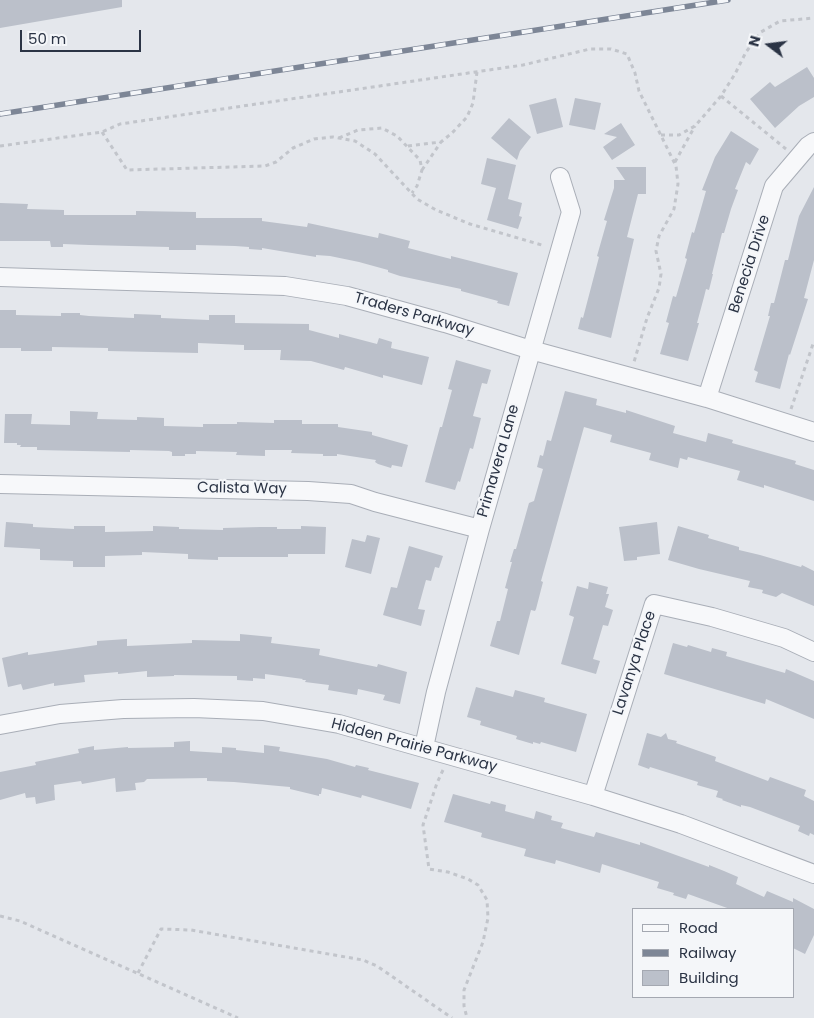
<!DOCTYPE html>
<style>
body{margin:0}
#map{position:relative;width:814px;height:1018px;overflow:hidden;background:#e4e7ec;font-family:Poppins,sans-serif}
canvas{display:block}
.legend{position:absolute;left:632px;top:908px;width:162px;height:90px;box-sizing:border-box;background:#f4f6f9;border:1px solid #a4a8b1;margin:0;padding:6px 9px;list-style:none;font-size:15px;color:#2b3445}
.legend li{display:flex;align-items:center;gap:10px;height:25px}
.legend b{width:25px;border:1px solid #a4a8b1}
.north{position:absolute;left:744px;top:20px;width:50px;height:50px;-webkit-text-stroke:4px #f4f6f9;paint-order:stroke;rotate:285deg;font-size:14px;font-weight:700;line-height:20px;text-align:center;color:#2b3445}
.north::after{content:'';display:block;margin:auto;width:18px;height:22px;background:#2b3445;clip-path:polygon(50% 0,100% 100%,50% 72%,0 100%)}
.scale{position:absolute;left:20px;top:30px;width:121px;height:22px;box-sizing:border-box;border:2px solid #2b3445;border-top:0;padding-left:6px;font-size:15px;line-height:18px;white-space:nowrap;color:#2b3445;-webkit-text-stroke:4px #f4f6f9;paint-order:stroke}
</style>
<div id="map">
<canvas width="814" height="1018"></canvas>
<ul class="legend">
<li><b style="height:6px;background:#f7f8fa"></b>Road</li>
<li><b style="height:6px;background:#7d8696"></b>Railway</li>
<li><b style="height:14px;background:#bbc0ca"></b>Building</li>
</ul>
<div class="north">N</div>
<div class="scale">50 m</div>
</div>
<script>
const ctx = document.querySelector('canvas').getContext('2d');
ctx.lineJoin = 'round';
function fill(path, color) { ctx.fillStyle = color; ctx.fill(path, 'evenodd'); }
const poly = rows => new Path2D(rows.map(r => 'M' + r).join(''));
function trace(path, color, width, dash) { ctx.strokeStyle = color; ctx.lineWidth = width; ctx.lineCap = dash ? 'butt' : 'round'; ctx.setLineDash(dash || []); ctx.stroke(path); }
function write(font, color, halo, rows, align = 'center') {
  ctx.font = font + ' Poppins,sans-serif'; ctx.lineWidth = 4.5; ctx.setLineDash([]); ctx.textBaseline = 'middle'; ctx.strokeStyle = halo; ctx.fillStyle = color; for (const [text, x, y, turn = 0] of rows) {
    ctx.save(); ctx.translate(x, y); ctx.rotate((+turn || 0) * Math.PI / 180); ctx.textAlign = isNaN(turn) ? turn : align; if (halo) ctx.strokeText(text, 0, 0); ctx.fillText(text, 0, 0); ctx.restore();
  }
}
fill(poly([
 [0,0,122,0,122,7,0,28],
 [807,67,814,78,814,97,799,106,775,128,750,99,770,82,775,87],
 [556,98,563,127,537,134,529,105],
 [575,98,601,103,595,130,569,125],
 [509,118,531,137,520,151,517,160,491,138],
 [621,123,635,145,612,160,603,147,617,137,604,134],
 [731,131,759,149,750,165,746,162,735,189,738,190,731,209,724,233,722,233,712,274,713,274,709,290,706,289,704,297,697,323,699,323,688,361,660,354,669,323,666,322,673,296,676,297,687,259,685,258,692,232,694,233,706,191,702,190,715,157],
 [487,158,516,165,508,199,522,203,519,216,522,217,518,229,487,220,496,188,481,184],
 [616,167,646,167,646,194,638,194,627,237,634,239,611,338,578,329,581,317,583,318,599,257,597,256,607,221,604,220,614,188,614,180,625,180],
 [814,187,814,260,804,298,808,299,790,355,789,354,780,389,755,382,758,372,754,370,770,316,768,316,771,303,774,303,785,260,788,260,799,216],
 [0,203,28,204,27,209,64,210,64,215,136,215,136,211,196,212,196,218,262,218,262,221,307,227,308,223,378,238,379,233,410,241,408,248,451,259,451,256,518,273,509,306,497,303,498,301,461,291,461,289,400,276,388,272,388,270,359,262,330,256,316,255,316,257,262,248,262,250,249,249,249,247,235,246,196,245,196,250,169,250,169,247,89,245,63,244,63,247,51,247,50,241,0,241],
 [0,310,16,310,16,315,61,316,61,313,80,313,80,315,89,316,134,318,134,314,161,315,161,318,209,320,209,315,235,315,235,323,309,324,309,330,339,338,339,334,377,344,379,338,392,342,391,348,429,357,422,385,383,375,383,378,345,367,344,370,311,361,280,360,281,350,244,350,244,345,198,343,198,353,108,351,108,348,52,347,52,351,21,351,21,348,0,348],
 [456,360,491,370,487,384,482,383,473,416,481,418,473,449,470,448,460,482,458,481,455,490,425,482,440,427,442,427,452,390,448,389],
 [565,391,597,399,596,405,626,413,626,410,675,426,673,433,706,442,708,433,733,440,732,443,796,461,795,464,814,470,814,501,764,485,764,488,737,480,740,471,688,457,687,460,680,458,678,468,649,460,651,453,610,442,612,435,584,427,541,581,543,582,536,609,535,611,531,610,519,655,490,646,497,621,500,621,508,589,505,588,512,562,510,562,514,549,516,549,529,503,534,501,543,469,537,467,540,455,543,456,547,440,551,441],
 [70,411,98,412,97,419,137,420,137,417,164,418,164,426,203,427,203,424,237,424,237,422,274,423,274,420,302,420,302,424,338,424,338,427,372,432,372,435,408,445,402,467,392,465,391,468,378,464,375,462,376,460,337,454,337,456,323,456,323,454,291,453,292,450,265,450,265,456,236,455,237,452,196,451,196,454,185,454,185,456,172,456,172,452,169,451,130,450,130,452,37,450,37,447,20,447,21,445,17,445,17,443,4,443,5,414,32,414,31,424,70,425],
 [6,522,33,524,33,527,74,529,74,526,105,526,105,532,153,531,153,526,179,527,179,529,223,530,223,528,260,527,277,527,277,529,301,529,301,526,326,527,325,554,288,554,288,557,218,557,218,560,188,559,188,554,142,552,142,555,105,556,105,567,73,567,73,561,40,560,40,549,4,547],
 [657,522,660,554,637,557,637,560,624,561,619,527],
 [678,526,709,535,708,538,739,547,739,550,760,555,801,567,802,565,814,571,814,606,782,593,776,597,762,593,763,590,748,587,750,581,699,569,668,560],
 [367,535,380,538,371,574,345,567,352,539,365,542],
 [409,546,443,556,439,568,435,567,431,581,426,580,418,609,425,610,421,626,383,615,391,587,397,588],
 [589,582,608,587,606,594,609,594,605,607,613,610,608,626,603,625,593,659,600,661,596,674,561,664,574,617,569,615,577,586,588,589],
 [240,634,272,637,271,643,320,649,319,655,377,667,378,664,407,672,400,704,383,700,385,695,358,689,357,695,328,690,329,685,305,682,306,680,302,680,303,679,265,674,265,679,253,678,253,681,237,680,237,676,174,675,174,676,147,677,147,671,118,674,118,672,84,675,85,682,54,686,54,683,23,690,21,684,8,687,2,658,28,652,28,655,97,645,97,641,127,639,127,646,192,643,192,640,240,641],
 [673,643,687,647,688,645,711,652,712,648,727,652,726,656,785,673,786,669,814,681,814,719,766,699,765,704,664,674],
 [476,687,513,697,515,690,545,698,544,702,587,714,576,752,541,742,540,744,533,742,533,744,516,739,517,736,480,725,481,721,467,717],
 [647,733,661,737,666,733,668,739,677,741,676,743,716,757,715,761,768,781,770,777,806,790,804,796,814,801,814,835,810,833,809,836,798,831,800,826,750,807,741,805,741,807,722,800,723,799,716,797,718,791,697,785,698,782,650,767,649,769,638,765],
 [190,741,190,751,222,753,222,747,236,748,236,750,264,753,264,745,280,747,279,751,327,759,355,767,356,765,369,768,368,770,419,783,411,809,362,795,361,798,322,788,321,794,319,794,319,796,290,789,290,787,234,782,207,781,207,778,147,779,144,782,135,783,136,790,116,792,115,778,82,784,81,781,54,785,55,800,36,804,35,797,26,798,25,793,0,800,0,772,36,765,35,762,79,753,78,749,94,746,94,750,128,747,128,748,174,747,174,742],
 [453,794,490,804,491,801,506,805,505,811,534,819,536,811,552,816,551,820,563,823,561,828,594,837,596,832,640,845,640,842,709,867,709,865,724,871,738,877,736,884,764,897,767,891,793,902,793,898,814,909,814,935,805,954,793,948,793,909,730,909,688,894,686,899,673,895,674,893,657,888,659,882,602,864,600,873,556,860,555,864,524,856,526,849,481,837,482,833,444,822]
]), '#bbc0ca');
const minor = poly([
 [0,277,285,286,347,296,445,323,531,350,707,398,814,432],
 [707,398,774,186,808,146,814,142],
 [0,484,308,491,351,494,375,502,480,529],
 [0,725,60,714,123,709,194,708,263,711,339,724,593,796,681,824,814,874],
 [424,747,436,692,480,529,571,212,560,177],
 [593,796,654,604,712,617,784,638,814,652]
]);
trace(minor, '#a9aeb7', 20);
trace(poly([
 [721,96,786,149],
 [102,132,127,170,265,166,276,162,293,148,314,139,333,137,355,141,375,154,417,199,436,210,470,224,545,246],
 [661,135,679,135,695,126,721,96,735,74,746,52,761,32,780,21,814,18],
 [339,138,358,130,382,128,397,136,420,160,422,170,417,186,412,193],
 [0,146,102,132,120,124,523,65,590,49,611,49,627,54,635,73,639,91,676,166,678,184,674,209,659,236,656,251,661,274,659,288,647,318,634,362],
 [408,146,441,142,452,133,467,117,473,103,477,72],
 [675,162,695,126],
 [422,170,441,142],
 [791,409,814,341],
 [443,770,437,783,423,825,429,869,448,872,468,879,478,885,487,900,488,918,483,942,464,990,464,1006,467,1018],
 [0,916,20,921,238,1018],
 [138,973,161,929,191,930,363,960,377,966,452,1018]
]), '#c2c5cb', 3, [4, 4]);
trace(minor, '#f7f8fa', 18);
const rail = poly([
 [0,114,728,0]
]);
trace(rail, '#7d8696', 5.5);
trace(rail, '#f4f6f9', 4, [11]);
write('15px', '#2b3445', '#f4f6f9', [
 ["Benecia Drive",750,264,-72],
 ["Traders Parkway",414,315,16],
 ["Primavera Lane",499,461,-74],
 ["Calista Way",242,489,1],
 ["Lavanya Place",635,663,-72],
 ["Hidden Prairie Parkway",414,746,15]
]);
</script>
